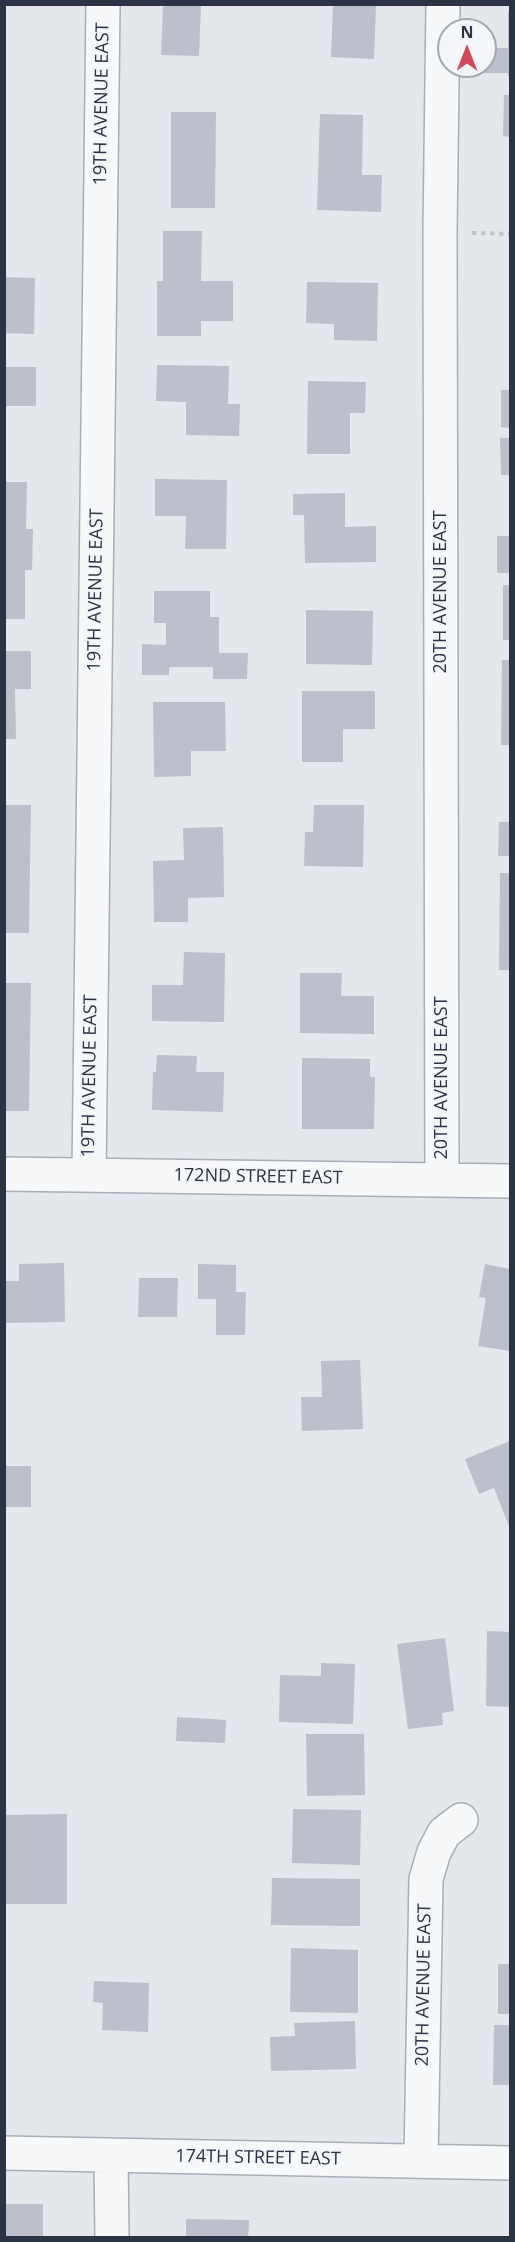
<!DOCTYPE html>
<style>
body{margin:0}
#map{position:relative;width:515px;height:2242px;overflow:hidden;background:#e4e7ec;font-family:"Open Sans",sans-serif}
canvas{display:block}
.frame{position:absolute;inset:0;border:6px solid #2b3445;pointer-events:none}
.north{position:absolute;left:437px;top:18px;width:60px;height:60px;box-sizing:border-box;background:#f4f6f9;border:2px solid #a4a8b1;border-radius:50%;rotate:0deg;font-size:16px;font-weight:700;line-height:24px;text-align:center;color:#2b3445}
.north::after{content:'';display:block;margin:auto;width:21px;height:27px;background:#d1495b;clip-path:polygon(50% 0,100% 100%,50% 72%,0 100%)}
</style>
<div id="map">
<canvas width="515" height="2242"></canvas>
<div class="frame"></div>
<div class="north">N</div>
</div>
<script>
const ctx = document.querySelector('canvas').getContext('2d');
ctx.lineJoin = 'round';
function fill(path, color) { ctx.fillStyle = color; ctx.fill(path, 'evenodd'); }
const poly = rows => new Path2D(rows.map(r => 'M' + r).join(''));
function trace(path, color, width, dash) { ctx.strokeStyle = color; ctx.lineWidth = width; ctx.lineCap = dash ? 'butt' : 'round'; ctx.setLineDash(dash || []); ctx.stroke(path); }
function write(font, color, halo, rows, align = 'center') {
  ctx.font = font + ' "Open Sans",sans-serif'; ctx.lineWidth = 4.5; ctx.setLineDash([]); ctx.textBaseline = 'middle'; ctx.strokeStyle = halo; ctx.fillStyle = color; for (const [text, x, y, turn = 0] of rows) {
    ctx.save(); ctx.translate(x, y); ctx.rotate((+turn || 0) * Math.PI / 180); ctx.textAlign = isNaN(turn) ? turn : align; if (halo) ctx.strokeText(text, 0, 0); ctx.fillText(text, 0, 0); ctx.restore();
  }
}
fill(poly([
 [163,4,201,4,199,56,161,55],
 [333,5,376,5,374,59,331,57],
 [508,12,510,12,510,76,508,76,508,73,482,73,482,66,485,66,485,48,508,48],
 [504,95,510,95,510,137,503,136],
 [171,112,216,112,215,208,171,208],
 [320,114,363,115,362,175,382,175,381,212,317,210],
 [163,231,202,231,201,281,233,281,233,321,201,321,201,336,157,336,157,281,163,281],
 [4,277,35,278,34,334,4,333],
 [307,282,378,283,377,341,334,340,334,324,306,323],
 [157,365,229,366,228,404,240,404,239,436,186,435,186,402,156,401],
 [5,367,36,367,36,406,5,406],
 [308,381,366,382,365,413,350,413,350,454,307,454],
 [501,390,510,390,510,428,501,427],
 [500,438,510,438,510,475,501,475],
 [155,479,227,480,226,549,185,549,186,516,155,516],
 [4,482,27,482,26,529,33,529,32,570,25,570,25,619,4,619],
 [345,493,345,527,376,526,376,562,305,563,304,515,293,515,293,494],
 [497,536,510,536,510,573,497,573],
 [503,585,510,585,510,640,503,640],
 [154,591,210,591,210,617,219,617,219,653,248,653,247,679,213,679,213,667,169,667,169,675,142,675,142,644,166,645,166,623,154,623],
 [306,610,373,611,372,665,306,664],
 [4,651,31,651,31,689,15,689,16,739,4,739],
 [502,660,510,660,510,745,501,745],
 [302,691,375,691,375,729,343,729,343,762,302,762],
 [153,702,225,702,226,751,191,751,191,776,154,777],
 [4,805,31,805,29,933,4,933],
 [314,805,364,805,363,867,304,866,305,832,313,832],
 [499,822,510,822,510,856,498,856],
 [223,827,224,897,188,898,188,922,154,922,153,861,184,860,183,828],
 [500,873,510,873,510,970,499,970],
 [184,952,225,953,224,1022,152,1021,152,985,183,985],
 [300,973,342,973,341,996,374,996,374,1034,300,1033],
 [4,983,31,983,29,1111,4,1111],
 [157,1055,197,1056,196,1072,224,1072,223,1112,152,1110,153,1072,156,1072],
 [302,1058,370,1059,370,1077,375,1077,374,1129,302,1129],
 [64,1263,65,1322,4,1323,4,1281,19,1281,19,1264],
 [198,1264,236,1265,236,1292,246,1292,245,1335,216,1335,216,1299,198,1299],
 [485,1264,510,1269,510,1351,478,1346,486,1298,479,1297],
 [139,1278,178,1278,177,1317,138,1317],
 [360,1360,363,1429,302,1431,301,1397,322,1397,321,1361],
 [510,1441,510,1529,494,1488,479,1494,465,1459],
 [4,1466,31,1466,31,1507,4,1507],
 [487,1631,510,1632,510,1707,486,1706],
 [445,1638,454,1711,442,1713,443,1725,408,1729,397,1644],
 [321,1663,355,1664,353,1724,279,1722,280,1675,321,1676],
 [177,1717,226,1720,225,1743,176,1741],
 [306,1734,364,1734,365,1795,307,1796],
 [293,1809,361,1810,360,1865,292,1863],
 [67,1814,67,1904,4,1904,4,1815],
 [272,1878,360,1879,360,1926,271,1925],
 [291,1948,358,1950,358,2013,290,2012],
 [498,1964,510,1964,510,2014,498,2014],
 [94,1981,149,1983,148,2032,102,2030,103,2003,93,2002],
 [355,2021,356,2069,271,2071,270,2037,295,2036,294,2023],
 [494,2025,510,2025,510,2085,493,2085],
 [4,2204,43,2204,43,2238,4,2238],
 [186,2219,249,2220,248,2238,186,2238]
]), '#bbc0ca');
const minor = poly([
 [4,1174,510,1181],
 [89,1175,103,4],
 [442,1179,440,232,443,4],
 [4,2153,510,2163],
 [111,2155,112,2238],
 [421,2161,426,1879,434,1852,444,1833,461,1820]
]);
trace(minor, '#a9aeb7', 36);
trace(poly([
 [472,233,510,234]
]), '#c2c5cb', 4, [4.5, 4.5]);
trace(minor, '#f7f8fa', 33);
write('18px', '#2b3445', '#f4f6f9', [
 ["19TH AVENUE EAST",102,104,-89],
 ["19TH AVENUE EAST",96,590,-89],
 ["20TH AVENUE EAST",441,592,-90],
 ["19TH AVENUE EAST",90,1076,-89],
 ["20TH AVENUE EAST",442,1078,-90],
 ["172ND STREET EAST",258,1177,1],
 ["20TH AVENUE EAST",424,1985,-89],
 ["174TH STREET EAST",258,2158,1]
]);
</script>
